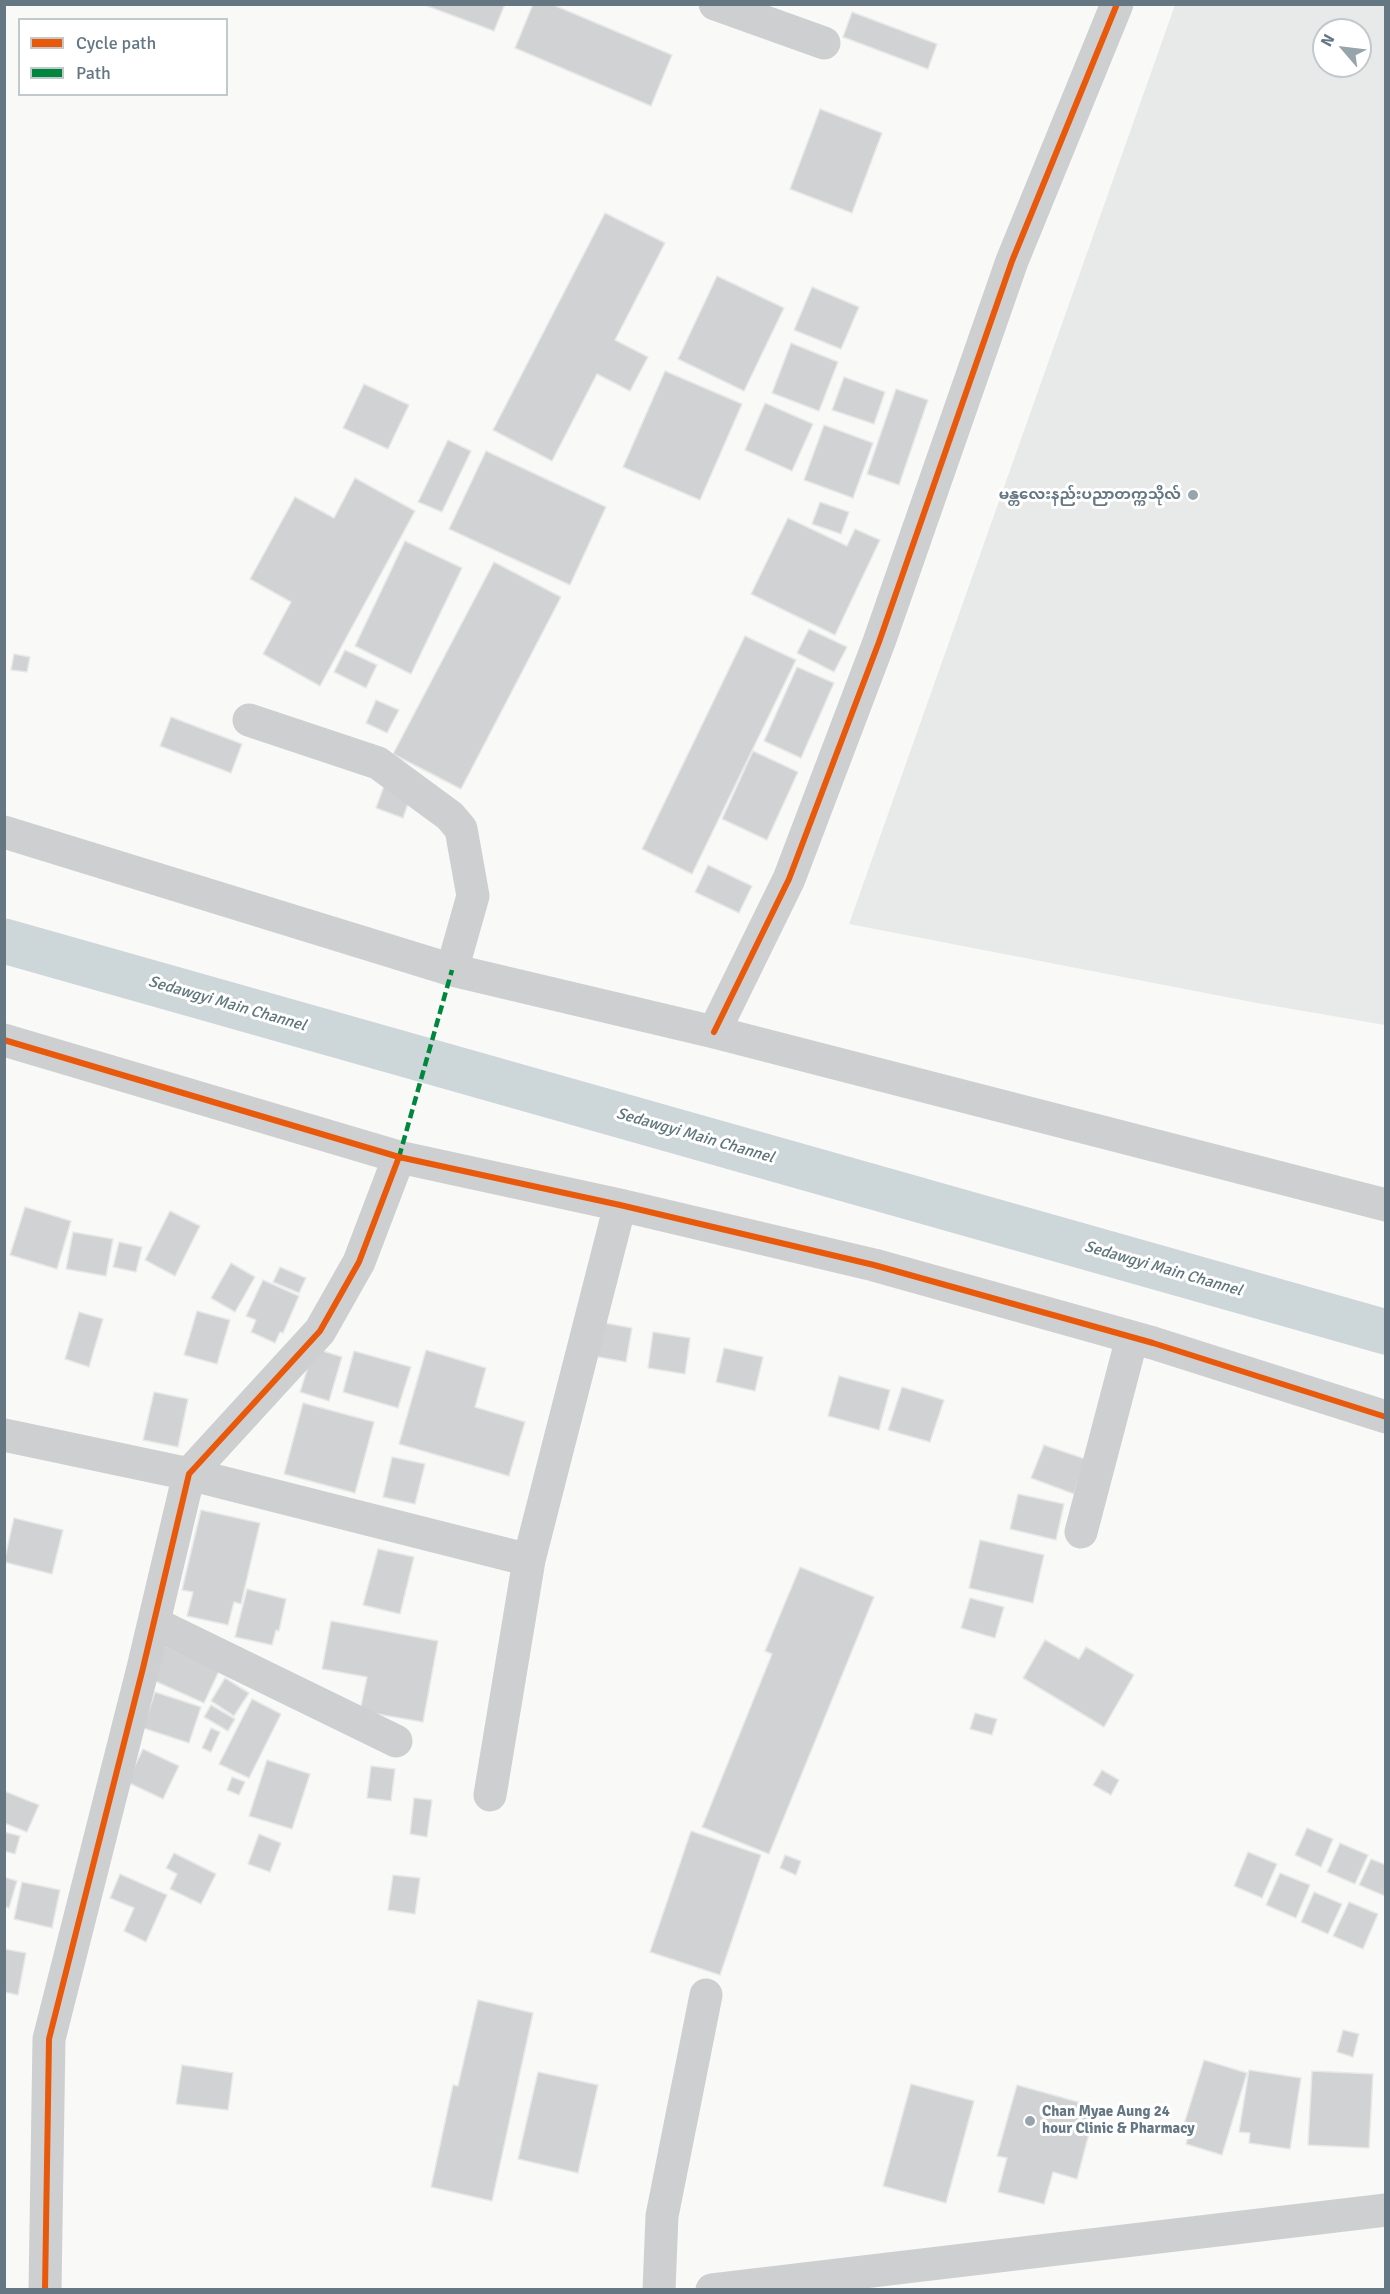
<!DOCTYPE html>
<meta charset="utf-8">
<style>
body{margin:0}
#map{position:relative;width:1390px;height:2294px;overflow:hidden;background:#f9f9f8;font-family:Signika,sans-serif}
canvas{display:block}
.frame{position:absolute;inset:0;border:6px solid #647783;pointer-events:none}
.legend{position:absolute;left:18px;top:18px;width:210px;height:78px;box-sizing:border-box;background:#fff;border:2px solid #c1c9cd;margin:0;padding:8px 10px;list-style:none;font-size:18px;color:#647783}
.legend li{display:flex;align-items:center;gap:12px;height:30px}
.legend b{width:30px;border:2px solid #c1c9cd}
.north{position:absolute;left:1312px;top:18px;width:60px;height:60px;box-sizing:border-box;background:#fff;border:2px solid #c1c9cd;border-radius:50%;rotate:298deg;font-size:16px;font-weight:700;line-height:24px;text-align:center;color:#647783}
.north::after{content:'';display:block;margin:auto;width:21px;height:27px;background:#98a4ac;clip-path:polygon(50% 0,100% 100%,50% 72%,0 100%)}
</style>
<div id="map">
<canvas width="1390" height="2294"></canvas>
<div class="frame"></div>
<ul class="legend">
<li><b style="height:8px;background:#e8590c"></b>Cycle path</li>
<li><b style="height:8px;background:#00873e"></b>Path</li>
</ul>
<div class="north">N</div>
</div>
<script>
const ctx = document.querySelector('canvas').getContext('2d');
ctx.lineJoin = 'round';
function fill(path, color) { ctx.fillStyle = color; ctx.fill(path, 'evenodd'); }
const poly = rows => new Path2D(rows.map(r => 'M' + r).join(''));
function trace(path, color, width, dash) { ctx.strokeStyle = color; ctx.lineWidth = width; ctx.lineCap = dash ? 'butt' : 'round'; ctx.setLineDash(dash || []); ctx.stroke(path); }
function write(font, color, halo, rows, align = 'center') {
  ctx.font = font + ' Signika,"Noto Sans Myanmar",sans-serif'; ctx.lineWidth = 6; ctx.setLineDash([]); ctx.textBaseline = 'middle'; ctx.strokeStyle = halo; ctx.fillStyle = color; for (const [text, x, y, turn = 0] of rows) {
    ctx.save(); ctx.translate(x, y); ctx.rotate((+turn || 0) * Math.PI / 180); ctx.textAlign = isNaN(turn) ? turn : align; if (halo) ctx.strokeText(text, 0, 0); ctx.fillText(text, 0, 0); ctx.restore();
  }
}
fill(poly([
 [1175,5,1385,5,1385,1025,1257,1003,849,924],
 [1324,30,1360,30,1360,66,1324,66]
]), '#e8e9e9');
trace(poly([
 [4,941,1386,1332]
]), '#cdd6d8', 45);
const building = poly([
 [422,4,505,4,494,31,422,4],
 [533,4,551,4,672,55,651,106,515,48,533,4],
 [852,12,937,44,928,69,843,37,852,12],
 [820,109,882,133,852,213,790,189,820,109],
 [605,213,665,243,615,340,648,357,630,391,597,374,552,461,493,430,605,213],
 [717,276,784,308,744,391,678,359,717,276],
 [812,287,859,307,841,349,794,330,812,287],
 [791,343,838,362,819,411,772,393,791,343],
 [665,371,742,404,700,500,623,467,665,371],
 [844,377,885,392,874,424,832,410,844,377],
 [364,384,409,405,388,449,343,428,364,384],
 [896,389,928,400,899,485,867,474,896,389],
 [765,403,813,424,792,471,745,450,765,403],
 [824,425,873,443,853,498,804,480,824,425],
 [448,440,471,451,442,512,418,502,448,440],
 [486,451,606,507,570,585,449,529,486,451],
 [355,478,415,511,320,686,263,654,291,602,250,579,295,497,334,518,355,478],
 [820,502,849,512,841,534,812,524,820,502],
 [788,518,847,546,855,529,880,540,835,635,751,594,788,518],
 [405,541,462,568,411,674,355,646,405,541],
 [494,562,561,597,461,789,393,754,494,562],
 [809,629,847,647,834,672,797,653,809,629],
 [745,636,796,660,692,874,642,849,745,636],
 [345,650,377,665,366,688,334,672,345,650],
 [14,654,30,657,27,672,11,670,14,654],
 [797,667,834,683,801,758,764,741,797,667],
 [376,700,399,710,387,733,366,723,376,700],
 [171,717,242,744,231,773,160,746,171,717],
 [753,751,798,772,767,840,722,819,753,751],
 [384,786,411,795,403,818,376,808,384,786],
 [708,865,752,886,739,913,695,892,708,865],
 [25,1207,71,1221,57,1269,10,1255,25,1207],
 [170,1211,200,1226,175,1276,145,1260,170,1211],
 [73,1232,113,1239,106,1276,66,1269,73,1232],
 [119,1242,142,1247,136,1272,113,1267,119,1242],
 [231,1263,255,1277,235,1312,211,1298,231,1263],
 [280,1267,306,1278,299,1293,273,1282,280,1267],
 [263,1280,299,1296,283,1333,280,1332,275,1343,251,1332,256,1320,246,1316,263,1280],
 [197,1311,230,1320,217,1364,184,1355,197,1311],
 [79,1312,103,1319,89,1367,65,1359,79,1312],
 [594,1321,632,1328,626,1362,588,1355,594,1321],
 [653,1332,690,1338,685,1374,648,1368,653,1332],
 [314,1348,342,1357,329,1401,300,1392,314,1348],
 [724,1348,763,1357,755,1391,716,1382,724,1348],
 [426,1350,486,1368,475,1407,525,1422,509,1476,399,1444,426,1350],
 [354,1351,411,1367,398,1408,343,1392,354,1351],
 [839,1376,890,1390,879,1430,828,1416,839,1376],
 [902,1387,944,1400,930,1442,888,1430,902,1387],
 [154,1392,188,1399,178,1447,143,1440,154,1392],
 [303,1403,374,1422,355,1493,284,1474,303,1403],
 [1044,1445,1085,1459,1074,1494,1031,1478,1044,1445],
 [392,1457,425,1464,415,1504,383,1497,392,1457],
 [1018,1494,1064,1504,1056,1540,1010,1529,1018,1494],
 [201,1510,260,1523,241,1604,234,1602,228,1625,187,1616,193,1592,182,1590,201,1510],
 [14,1518,63,1530,52,1574,4,1562,14,1518],
 [980,1540,1044,1555,1033,1603,969,1588,980,1540],
 [378,1549,414,1557,400,1614,363,1605,378,1549],
 [800,1567,874,1597,769,1854,702,1827,772,1654,765,1651,800,1567],
 [247,1589,286,1599,279,1631,276,1630,272,1645,235,1637,247,1589],
 [970,1598,1004,1607,995,1638,961,1628,970,1598],
 [331,1621,438,1641,423,1722,360,1711,367,1677,322,1669,331,1621],
 [1045,1640,1079,1659,1086,1647,1134,1675,1104,1727,1023,1678,1045,1640],
 [163,1645,219,1671,204,1703,148,1678,163,1645],
 [225,1678,249,1693,234,1716,211,1701,225,1678],
 [155,1692,201,1707,189,1743,143,1728,155,1692],
 [252,1699,281,1714,249,1778,219,1764,252,1699],
 [211,1705,235,1719,228,1731,204,1717,211,1705],
 [975,1713,997,1719,992,1735,970,1729,975,1713],
 [211,1728,220,1732,211,1752,202,1748,211,1728],
 [143,1749,179,1766,163,1799,127,1782,143,1749],
 [267,1760,310,1774,292,1829,249,1816,267,1760],
 [371,1766,395,1769,391,1801,367,1798,371,1766],
 [1102,1770,1119,1780,1111,1795,1093,1785,1102,1770],
 [232,1777,245,1782,239,1795,227,1790,232,1777],
 [4,1791,39,1805,27,1832,4,1823,4,1791],
 [414,1798,432,1800,427,1837,410,1834,414,1798],
 [1307,1828,1333,1839,1321,1867,1295,1855,1307,1828],
 [691,1831,761,1855,720,1975,650,1952,691,1831],
 [4,1832,20,1836,15,1854,4,1851,4,1832],
 [259,1834,281,1843,270,1872,248,1864,259,1834],
 [1340,1843,1368,1855,1355,1884,1327,1872,1340,1843],
 [1248,1852,1277,1864,1262,1898,1234,1886,1248,1852],
 [174,1853,216,1874,201,1904,170,1889,177,1874,166,1868,174,1853],
 [785,1855,801,1861,796,1875,780,1868,785,1855],
 [1371,1859,1386,1865,1385,1896,1359,1885,1371,1859],
 [1280,1873,1310,1885,1296,1918,1266,1905,1280,1873],
 [120,1874,167,1895,146,1942,124,1931,134,1908,110,1898,120,1874],
 [393,1875,420,1878,415,1914,388,1910,393,1875],
 [4,1877,17,1881,9,1908,4,1906,4,1877],
 [22,1882,60,1890,52,1928,14,1919,22,1882],
 [1314,1892,1342,1904,1328,1934,1301,1922,1314,1892],
 [1349,1902,1378,1914,1363,1949,1333,1936,1349,1902],
 [4,1949,26,1953,18,1995,4,1992,4,1949],
 [478,2000,533,2013,492,2201,431,2187,453,2085,458,2086,478,2000],
 [1343,2030,1359,2034,1353,2057,1337,2052,1343,2030],
 [1204,2060,1247,2073,1222,2155,1186,2144,1191,2126,1184,2124,1204,2060],
 [182,2065,233,2073,228,2110,176,2104,182,2065],
 [1249,2070,1301,2078,1290,2149,1249,2143,1250,2133,1239,2132,1249,2070],
 [1312,2071,1373,2074,1369,2148,1308,2145,1312,2071],
 [538,2072,598,2085,578,2173,518,2159,538,2072],
 [911,2084,974,2101,946,2203,883,2186,911,2084],
 [1017,2085,1096,2107,1077,2179,1053,2172,1044,2204,998,2192,1007,2158,997,2156,1017,2085]
]);
fill(building, '#d0d2d3');
trace(building, '#e8e8e8', 1.5);
trace(poly([
 [715,4,824,43],
 [249,720,378,763,450,816,461,829,473,896,452,970],
 [4,832,452,970,714,1032,1386,1205],
 [714,1032,789,879,879,642,1012,261,1117,4],
 [4,1040,399,1157,620,1205,874,1265,1153,1343,1386,1417],
 [4,1435,189,1474,529,1560],
 [1081,1532,1132,1338],
 [154,1623,396,1741],
 [490,1795,529,1560,620,1205],
 [45,2290,49,2039,143,1668,189,1474,320,1331,359,1262,399,1157],
 [659,2290,662,2216,706,1995],
 [712,2290,1386,2210]
]), '#cecfd0', 33);
trace(poly([
 [399,1157,452,970]
]), '#00873e', 4.5, [9, 4.5]);
trace(poly([
 [714,1032,789,879,879,642,1012,261,1117,4],
 [4,1040,399,1157,620,1205,874,1265,1153,1343,1386,1417],
 [45,2290,49,2039,143,1668,189,1474,320,1331,359,1262,399,1157]
]), '#e8590c', 6);
for (const [x, y, r, color] of [
 [1193,495,6,"#98a4ac"],
 [1030,2121,6,"#98a4ac"]
]) { const dot = new Path2D(); dot.arc(x, y, r, 0, 2 * Math.PI); ctx.fillStyle = color; ctx.fill(dot); trace(dot, '#fff', 2); }
write('bold 15px', '#647783', '#fff', [
 ["မန္တလေးနည်းပညာတက္ကသိုလ်",1181,495],
 ["Chan Myae Aung 24",1042,2112,"left"],
 ["hour Clinic & Pharmacy",1042,2129,"left"]
], 'right');
write('italic 16px', '#5f767c', '#fff', [
 ["Sedawgyi Main Channel",227,1004,16],
 ["Sedawgyi Main Channel",695,1136,16],
 ["Sedawgyi Main Channel",1163,1269,16]
]);
</script>
